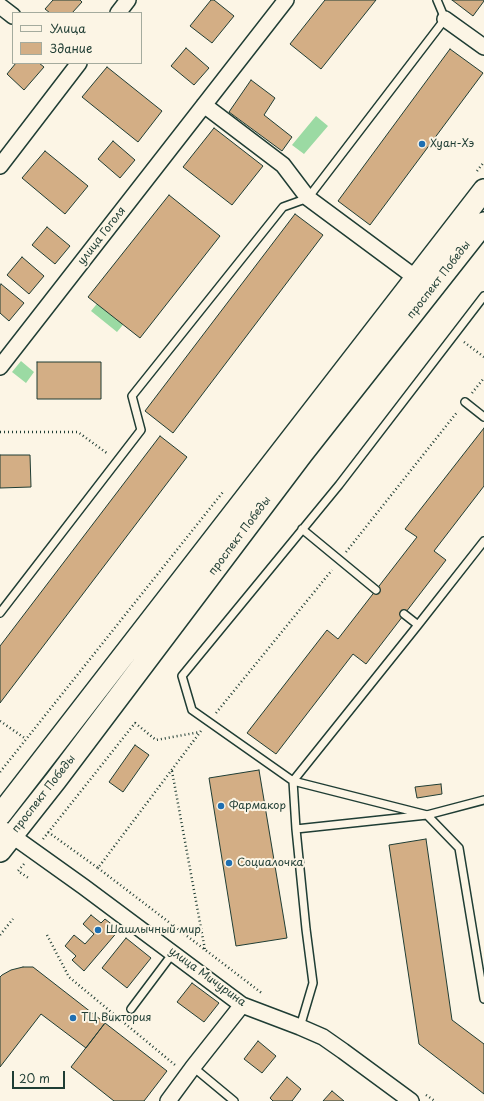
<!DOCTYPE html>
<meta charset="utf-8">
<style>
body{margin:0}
#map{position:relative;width:484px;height:1101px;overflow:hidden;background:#fcf5e5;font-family:"Playpen Sans",sans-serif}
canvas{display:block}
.legend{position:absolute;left:12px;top:12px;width:130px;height:52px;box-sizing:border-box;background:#fcf5e5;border:1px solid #a4ab9e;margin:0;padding:5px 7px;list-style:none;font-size:12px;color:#1f3d34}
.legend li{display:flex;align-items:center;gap:8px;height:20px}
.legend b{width:20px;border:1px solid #a4ab9e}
.scale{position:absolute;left:12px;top:1071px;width:53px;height:18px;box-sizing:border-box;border:2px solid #1f3d34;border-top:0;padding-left:5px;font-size:12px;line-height:14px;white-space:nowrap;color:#1f3d34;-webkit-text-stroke:3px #fcf5e5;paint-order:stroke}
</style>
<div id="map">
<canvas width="484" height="1101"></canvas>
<ul class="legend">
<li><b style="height:5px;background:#fcf5e5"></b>Улица</li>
<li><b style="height:11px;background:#d3ae85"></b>Здание</li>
</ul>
<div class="scale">20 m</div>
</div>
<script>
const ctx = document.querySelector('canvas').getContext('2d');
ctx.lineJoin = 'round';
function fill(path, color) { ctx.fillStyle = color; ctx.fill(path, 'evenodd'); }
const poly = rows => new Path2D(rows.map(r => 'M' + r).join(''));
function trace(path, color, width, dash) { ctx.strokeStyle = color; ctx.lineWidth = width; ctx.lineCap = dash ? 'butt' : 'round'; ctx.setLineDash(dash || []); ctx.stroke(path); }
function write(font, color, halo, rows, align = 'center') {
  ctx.font = font + ' "Playpen Sans",sans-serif'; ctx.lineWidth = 4; ctx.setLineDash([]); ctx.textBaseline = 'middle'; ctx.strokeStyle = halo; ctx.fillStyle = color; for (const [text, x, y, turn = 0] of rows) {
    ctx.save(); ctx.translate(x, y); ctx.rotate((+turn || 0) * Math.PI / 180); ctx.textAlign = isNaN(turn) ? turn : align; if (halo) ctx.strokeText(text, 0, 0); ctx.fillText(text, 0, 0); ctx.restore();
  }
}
fill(poly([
 [316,116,328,126,304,154,292,145],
 [105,294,131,315,117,332,91,311],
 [21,361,34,372,26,383,12,372]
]), '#9bdaa3');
const building = poly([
 [53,0,80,0,82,2,72,13,50,13,45,9,53,0],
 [211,0,214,0,234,16,212,43,190,26,211,0],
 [325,0,376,0,321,69,290,44,325,0],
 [452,0,484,0,484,1,473,16,452,0],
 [186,48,209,68,194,85,171,66,186,48],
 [450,49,483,73,370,225,338,201,450,49],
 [16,63,39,63,44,67,24,90,7,74,16,63],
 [107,67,162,111,138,142,82,97,107,67],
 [251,80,275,98,264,115,292,137,282,151,229,112,251,80],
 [214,128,263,166,232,205,183,167,214,128],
 [113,141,135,160,120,178,98,159,113,141],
 [45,151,88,186,65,214,22,178,45,151],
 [169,195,220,236,140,338,88,297,169,195],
 [295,214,323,235,173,433,145,411,295,214],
 [47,227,70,246,55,264,32,245,47,227],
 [22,257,44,276,29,294,7,275,22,257],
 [1,284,24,303,9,321,0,313,0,286,1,284],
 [37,362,101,362,101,399,37,399,37,362],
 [484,428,484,486,434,551,446,560,366,664,353,654,276,754,247,733,327,630,338,639,417,537,405,529,484,428],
 [160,436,187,457,0,703,0,646,160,436],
 [0,455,30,455,31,487,0,488,0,455],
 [135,745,149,755,123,792,109,782,135,745],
 [259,770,287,938,236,946,209,778,259,770],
 [441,784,442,794,417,798,415,787,441,784],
 [426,839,452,1020,484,1044,484,1094,419,1044,389,845,426,839],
 [91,915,101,923,105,919,119,930,84,971,72,960,76,956,65,946,74,935,85,944,94,934,83,924,91,915],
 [126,938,151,958,127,988,102,968,126,938],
 [23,967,33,967,105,1023,86,1048,41,1014,0,1067,0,977,2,975,11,970,23,967],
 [192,983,219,1003,204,1022,177,1002,192,983],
 [105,1023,167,1071,144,1101,114,1101,71,1067,105,1023],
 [258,1041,276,1056,262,1073,244,1059,258,1041],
 [287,1077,301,1089,292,1101,273,1101,270,1098,287,1077],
 [332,1091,344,1101,323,1101,332,1091]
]);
fill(building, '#d3ae85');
trace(building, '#1f3d34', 1);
const lane = poly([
 [484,296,339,485,182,676,192,710,293,781,427,815,459,848,484,999],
 [465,402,484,417],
 [302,529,376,590],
 [0,613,141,430,132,396,283,207,308,198,445,19,437,0],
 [404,614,418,625],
 [296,829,293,781,418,625,484,541],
 [131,1009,173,953],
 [300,1027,313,983,306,929,296,829,427,815,484,800],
 [193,1067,234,1101]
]);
const street = poly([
 [0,6,13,16],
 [118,13,128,0],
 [445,19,484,47],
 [204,105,283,165,308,198,416,278],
 [0,166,79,63],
 [0,367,286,0],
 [0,827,84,887,242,1005,300,1027,323,1037,343,1051,411,1101],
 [168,1101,193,1067,242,1005]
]);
const secondary = poly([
 [0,815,484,190],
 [0,851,56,780,302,454,484,223]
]);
trace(lane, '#1f3d34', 10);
trace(street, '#1f3d34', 18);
trace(secondary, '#1f3d34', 24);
trace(poly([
 [477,171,484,162],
 [464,342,484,357],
 [472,393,484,378],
 [0,432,78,432,108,454],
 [346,552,458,411],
 [216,713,332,570],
 [0,721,26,739],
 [172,771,205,950],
 [0,772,223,492],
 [48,832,98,868,201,731],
 [43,839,135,723,156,740,200,732],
 [24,864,18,871,30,879],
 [98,868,263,994],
 [0,935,13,919],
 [47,935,69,977,175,1065],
 [426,1095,435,1101]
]), '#1f3d34', 2.5, [1, 3]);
trace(lane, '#fcf5e5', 7);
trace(street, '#fcf5e5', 15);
trace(secondary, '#fcf5e5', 21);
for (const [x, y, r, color] of [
 [422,144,4,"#1f6fb2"],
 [221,806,4,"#1f6fb2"],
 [229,863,4,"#1f6fb2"],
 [98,930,4,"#1f6fb2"],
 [73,1018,4,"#1f6fb2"]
]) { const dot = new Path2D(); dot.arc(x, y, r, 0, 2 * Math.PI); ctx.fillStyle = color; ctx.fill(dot); trace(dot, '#fcf5e5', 1.5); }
write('11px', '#1f3d34', '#fcf5e5', [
 ["Хуан-Хэ",430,144],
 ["Фармакор",229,806],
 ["Социалочка",237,863],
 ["Шашлычный мир",106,930],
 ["ТЦ Виктория",81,1018]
], 'left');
write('11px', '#1f3d34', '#fcf5e5', [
 ["улица Гоголя",102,236,-52],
 ["проспект Победы",439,280,-52],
 ["проспект Победы",240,536,-53],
 ["проспект Победы",44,794,-52],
 ["улица Мичурина",207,977,36]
]);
</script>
